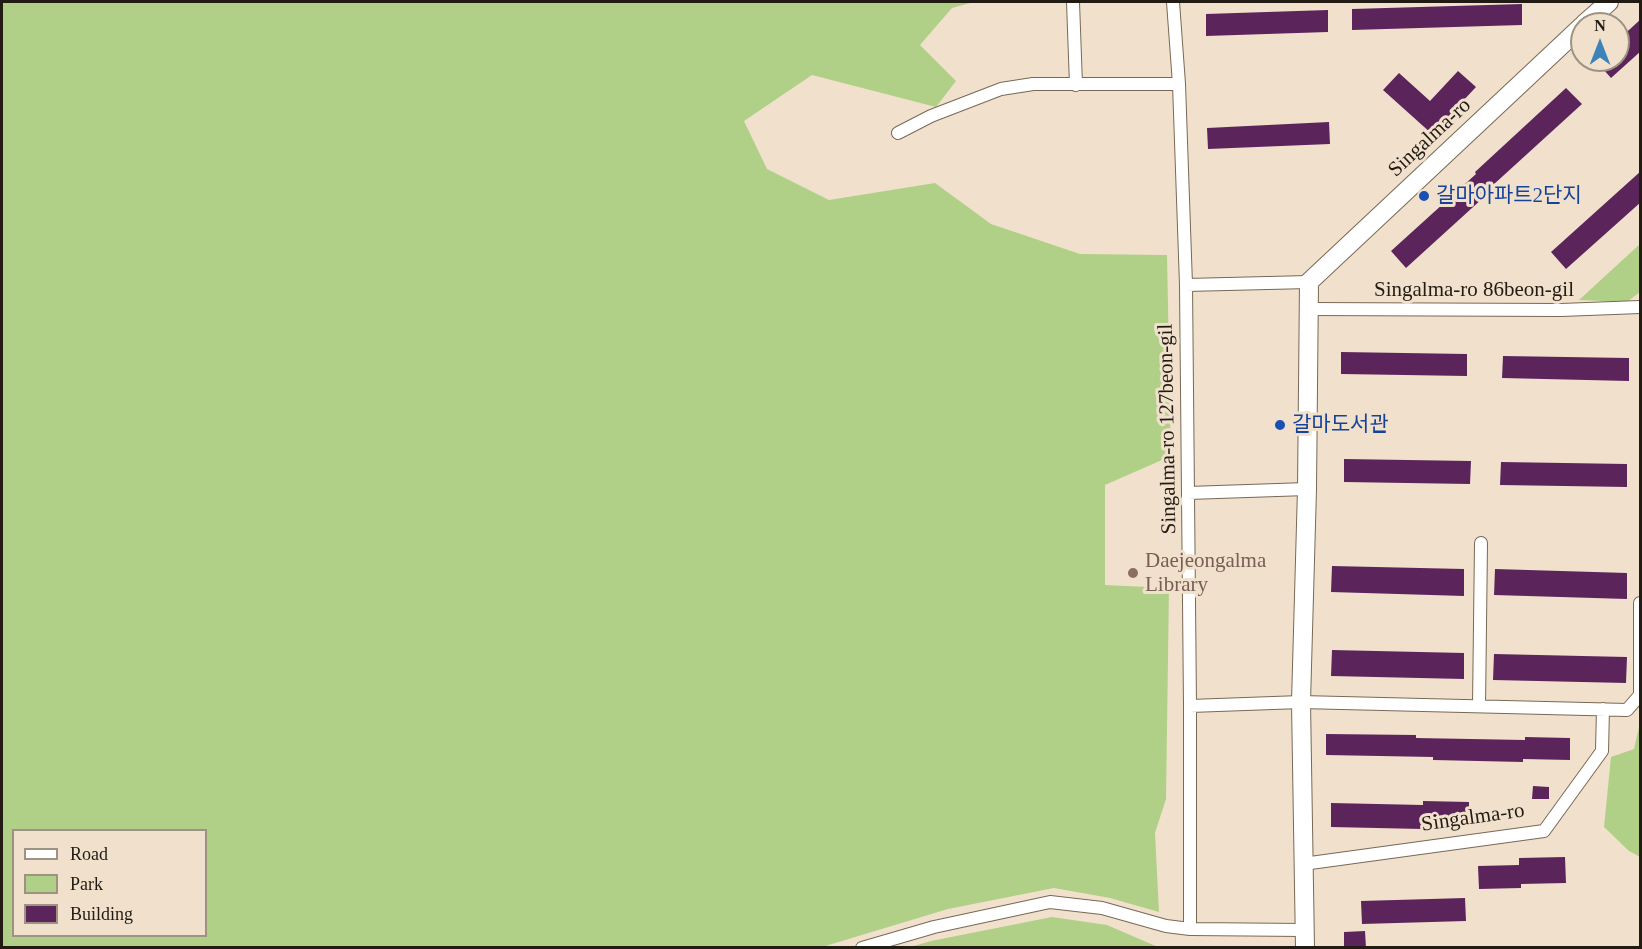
<!DOCTYPE html>
<meta charset="utf-8">
<style>
body{margin:0}
#map{position:relative;width:1642px;height:949px;overflow:hidden;background:#f1e1cc;font-family:"Times New Roman",serif}
canvas{display:block}
.frame{position:absolute;inset:0;border:3px solid #211b14;pointer-events:none}
.legend{position:absolute;left:12px;top:829px;width:195px;height:108px;box-sizing:border-box;background:#f1e1cc;border:2px solid #9e9282;margin:0;padding:8px 10px;list-style:none;font-size:18px;color:#211b14}
.legend li{display:flex;align-items:center;gap:12px;height:30px}
.legend b{width:30px;border:2px solid #9e9282}
.north{position:absolute;left:1570px;top:12px;width:60px;height:60px;box-sizing:border-box;background:#f1e1cc;border:2px solid #9e9282;border-radius:50%;rotate:0deg;font-size:16px;font-weight:700;line-height:24px;text-align:center;color:#211b14}
.north::after{content:'';display:block;margin:auto;width:21px;height:27px;background:#3b83b8;clip-path:polygon(50% 0,100% 100%,50% 72%,0 100%)}
</style>
<div id="map">
<canvas width="1642" height="949"></canvas>
<div class="frame"></div>
<ul class="legend">
<li><b style="height:8px;background:#fff"></b>Road</li>
<li><b style="height:16px;background:#b0d087"></b>Park</li>
<li><b style="height:16px;background:#5b255c"></b>Building</li>
</ul>
<div class="north">N</div>
</div>
<script>
const ctx = document.querySelector('canvas').getContext('2d');
ctx.lineJoin = 'round';
function fill(path, color) { ctx.fillStyle = color; ctx.fill(path, 'evenodd'); }
const poly = rows => new Path2D(rows.map(r => 'M' + r).join(''));
function trace(path, color, width, dash) { ctx.strokeStyle = color; ctx.lineWidth = width; ctx.lineCap = dash ? 'butt' : 'round'; ctx.setLineDash(dash || []); ctx.stroke(path); }
function write(font, color, halo, rows, align = 'center') {
  ctx.font = font + ' "Times New Roman","Noto Sans KR",serif'; ctx.lineWidth = 6; ctx.setLineDash([]); ctx.textBaseline = 'middle'; ctx.strokeStyle = halo; ctx.fillStyle = color; for (const [text, x, y, turn = 0] of rows) {
    ctx.save(); ctx.translate(x, y); ctx.rotate((+turn || 0) * Math.PI / 180); ctx.textAlign = isNaN(turn) ? turn : align; if (halo) ctx.strokeText(text, 0, 0); ctx.fillText(text, 0, 0); ctx.restore();
  }
}
fill(poly([
 [2,2,974,2,952,8,920,45,956,81,936,107,812,75,744,121,767,169,829,200,935,183,991,224,1080,254,1167,255,1171,456,1105,485,1105,585,1169,588,1166,799,1155,833,1159,912,1110,898,1054,888,948,909,822,947,2,947],
 [206,830,206,936,14,936,14,830],
 [1640,244,1640,292,1627,302,1579,300],
 [1640,723,1640,857,1629,851,1604,827,1611,757,1634,749],
 [1052,917,1107,925,1158,947,910,947,931,941]
]), '#b0d087');
fill(poly([
 [1522,4,1522,25,1352,30,1352,9],
 [1328,10,1328,32,1206,36,1206,14],
 [1641,19,1641,51,1611,78,1595,60,1618,60,1618,40],
 [1458,71,1476,87,1432,134,1383,90,1399,73,1430,101],
 [1566,88,1582,104,1481,196,1483,198,1406,268,1391,251,1476,174,1475,172],
 [1329,122,1330,144,1208,149,1207,128],
 [1641,171,1641,202,1566,269,1551,252],
 [1341,352,1467,354,1467,376,1341,374],
 [1503,356,1629,358,1629,381,1502,378],
 [1344,459,1471,461,1470,484,1344,482],
 [1501,462,1627,464,1627,487,1500,485],
 [1332,566,1464,569,1464,596,1331,592],
 [1495,569,1627,573,1627,599,1494,595],
 [1332,650,1464,653,1464,679,1331,676],
 [1494,654,1627,657,1626,683,1493,680],
 [1326,734,1416,735,1416,738,1525,740,1525,737,1570,738,1570,760,1523,759,1523,762,1433,760,1433,757,1326,755],
 [1533,786,1549,787,1549,799,1532,799],
 [1423,801,1469,802,1469,825,1422,825,1422,829,1331,827,1331,803,1423,805],
 [1565,857,1566,883,1521,884,1521,888,1479,889,1478,866,1519,865,1519,858],
 [1465,898,1466,921,1362,924,1361,901],
 [1365,931,1366,948,1344,948,1344,932]
]), '#5b255c');
const street = poly([
 [1073,2,1076,85],
 [1173,2,1179,84,1186,285,1190,706,1190,929],
 [898,133,931,116,1001,89,1033,84,1179,84],
 [1186,285,1309,282],
 [1308,309,1561,310,1640,307],
 [1188,493,1307,489],
 [1190,706,1301,702,1627,710,1640,695,1640,603],
 [1479,706,1481,543],
 [1303,864,1544,831,1602,751,1603,709],
 [862,948,934,927,1050,902,1102,908,1166,926,1190,929,1304,930]
]);
const secondary = poly([
 [1584,24,1609,2],
 [1305,948,1301,702,1307,489,1309,282,1582,26]
]);
trace(street, '#776956', 14);
trace(secondary, '#776956', 20);
trace(street, '#fff', 12);
trace(secondary, '#fff', 18);
for (const [x, y, r, color] of [
 [1424,196,6,"#1a4fb4"],
 [1280,425,6,"#1a4fb4"],
 [1133,573,6,"#8d6e63"]
]) { const dot = new Path2D(); dot.arc(x, y, r, 0, 2 * Math.PI); ctx.fillStyle = color; ctx.fill(dot); trace(dot, '#f1e1cc', 2); }
write('21px', '#211b14', '#f1e1cc', [
 ["Singalma-ro",1430,138,-43],
 ["Singalma-ro 86beon-gil",1474,290],
 ["Singalma-ro 127beon-gil",1168,429,-91],
 ["Singalma-ro",1473,818,-8]
]);
write('21px', '#164399', '#f1e1cc', [
 ["갈마아파트2단지",1436,196],
 ["갈마도서관",1292,425]
], 'left');
write('21px', '#785e54', '#f1e1cc', [
 ["Daejeongalma",1145,561],
 ["Library",1145,585]
], 'left');
</script>
